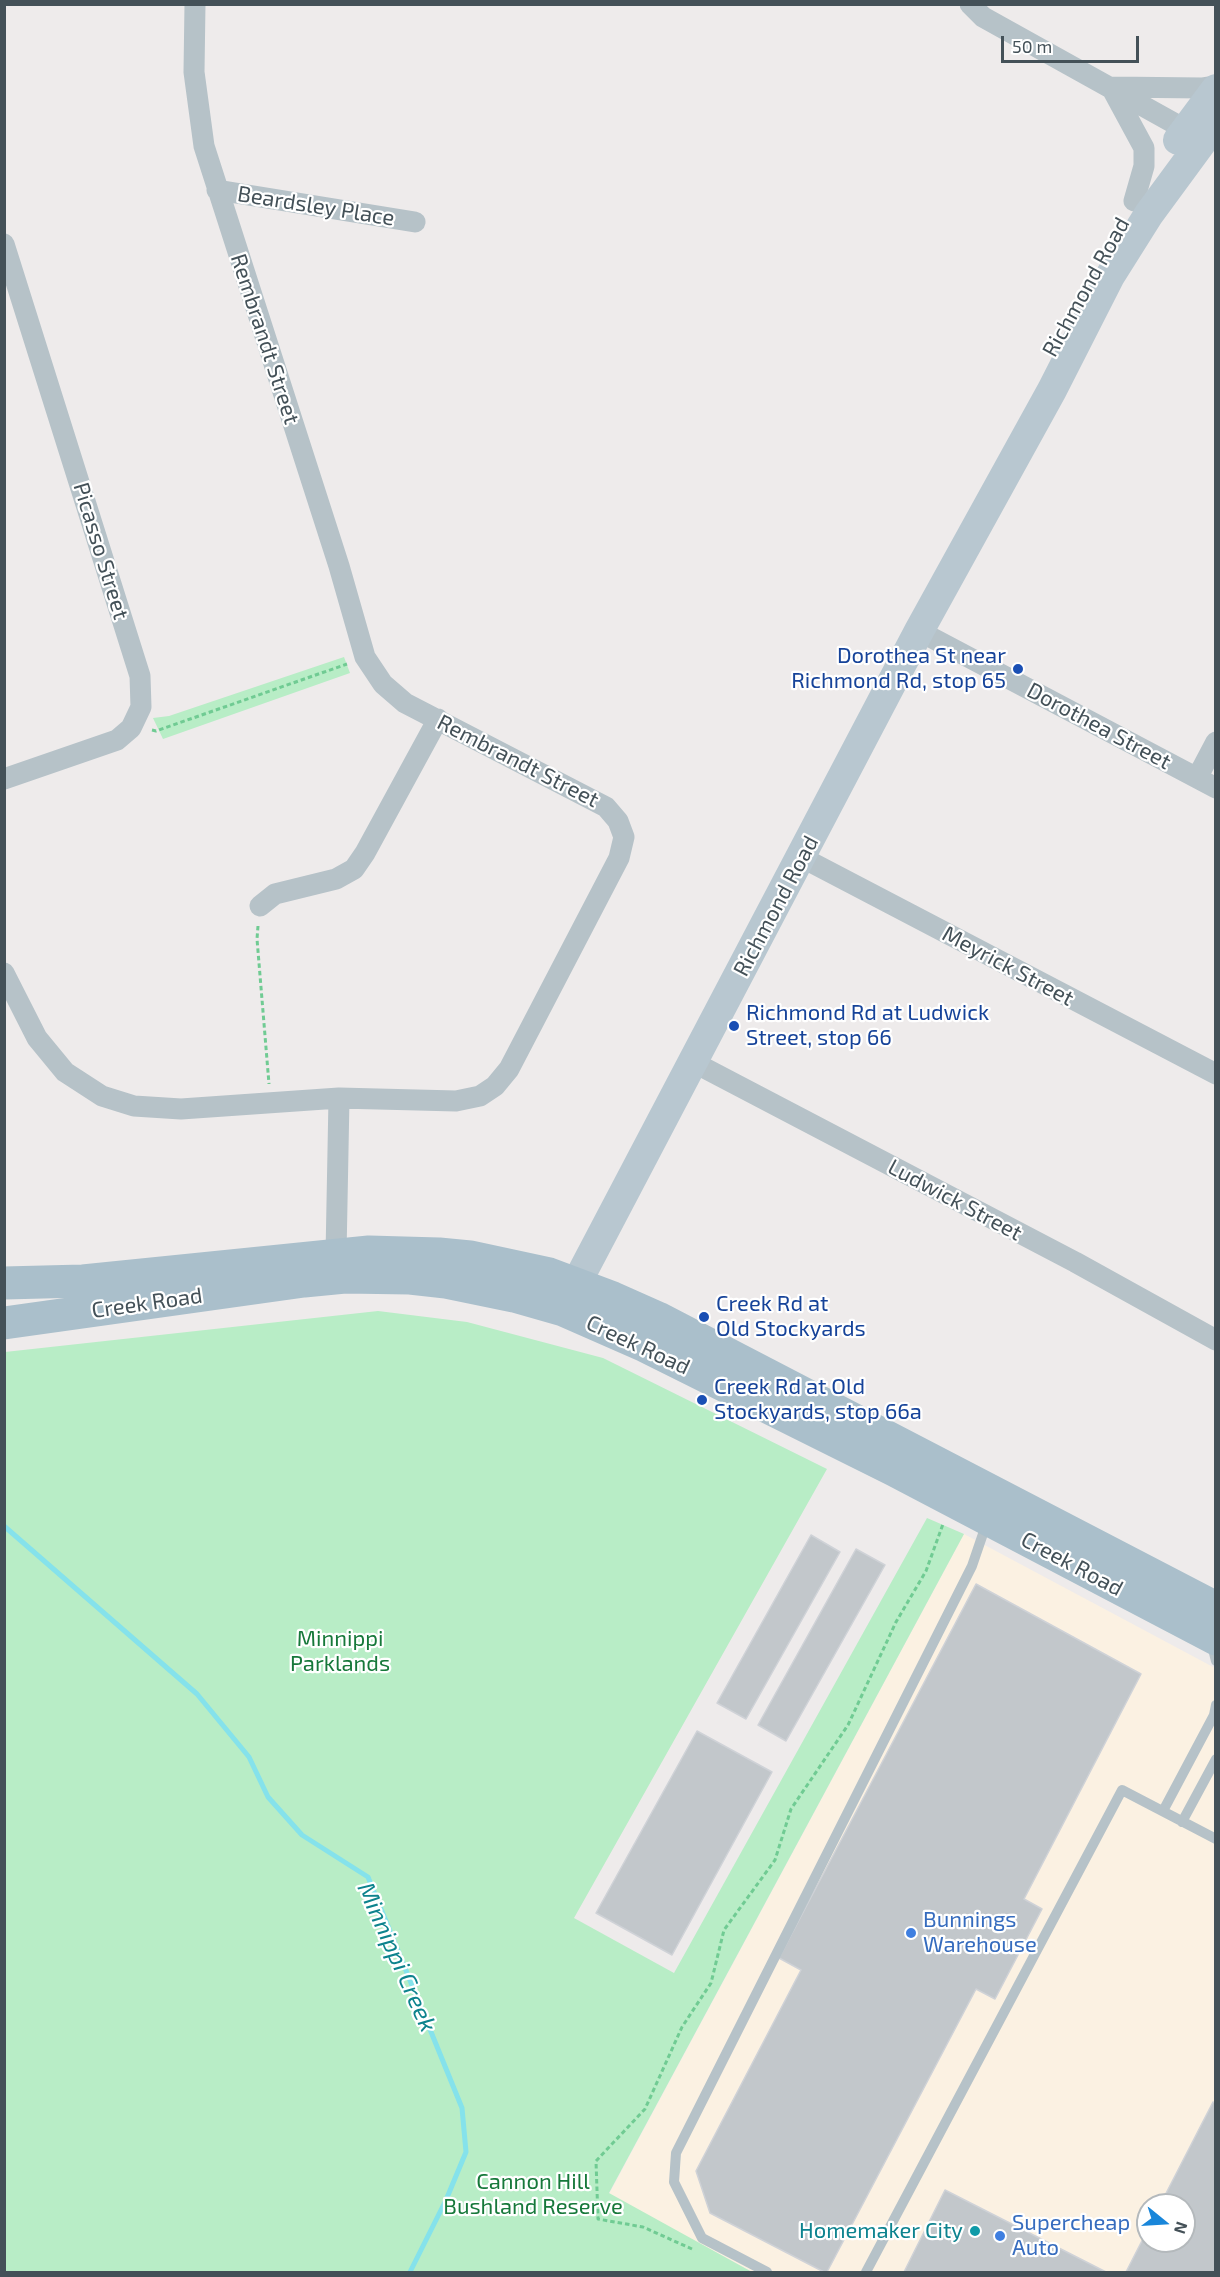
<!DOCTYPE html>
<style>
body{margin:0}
#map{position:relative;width:1220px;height:2277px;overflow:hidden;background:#eeebeb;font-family:"Exo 2",sans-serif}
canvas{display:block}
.frame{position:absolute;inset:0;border:6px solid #445158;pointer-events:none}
.north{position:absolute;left:1136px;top:2193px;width:60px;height:60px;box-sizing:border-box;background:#fff;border:2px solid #b4b9bc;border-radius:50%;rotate:108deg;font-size:16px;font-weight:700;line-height:24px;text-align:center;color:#445158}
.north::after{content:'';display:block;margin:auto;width:21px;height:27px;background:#1986da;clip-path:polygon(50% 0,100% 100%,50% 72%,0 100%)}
.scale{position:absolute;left:1001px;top:36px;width:138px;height:27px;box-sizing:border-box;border:3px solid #445158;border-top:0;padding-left:8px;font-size:18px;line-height:21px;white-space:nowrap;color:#445158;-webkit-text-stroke:4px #fff;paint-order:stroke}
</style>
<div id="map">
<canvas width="1220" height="2277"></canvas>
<div class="frame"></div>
<div class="north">N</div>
<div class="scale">50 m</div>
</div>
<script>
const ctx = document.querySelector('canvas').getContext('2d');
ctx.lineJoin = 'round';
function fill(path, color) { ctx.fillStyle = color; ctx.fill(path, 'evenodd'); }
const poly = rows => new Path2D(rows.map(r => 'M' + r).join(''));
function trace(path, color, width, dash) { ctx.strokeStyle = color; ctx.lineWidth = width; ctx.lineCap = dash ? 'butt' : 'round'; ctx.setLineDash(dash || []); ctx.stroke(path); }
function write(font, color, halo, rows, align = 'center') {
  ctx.font = font + ' "Exo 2",sans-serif'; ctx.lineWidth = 4.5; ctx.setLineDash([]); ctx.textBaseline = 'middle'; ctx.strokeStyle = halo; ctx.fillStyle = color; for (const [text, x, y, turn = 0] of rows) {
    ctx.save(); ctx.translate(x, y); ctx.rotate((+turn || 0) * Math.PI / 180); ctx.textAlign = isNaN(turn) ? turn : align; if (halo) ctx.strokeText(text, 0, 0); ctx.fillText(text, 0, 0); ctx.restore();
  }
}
fill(poly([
 [964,1534,1215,1668,1215,2272,752,2272,609,2194],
 [1148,2205,1184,2205,1184,2241,1148,2241]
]), '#fbf1e2');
fill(poly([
 [344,657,350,673,163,739,153,718,169,716],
 [378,1311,467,1322,603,1358,827,1469,574,1918,674,1973,927,1518,964,1534,609,2193,752,2272,5,2272,5,1352]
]), '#b8edc6');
trace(poly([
 [4,1526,197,1694,249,1757,268,1797,302,1835,368,1877,462,2108,466,2152,446,2200,410,2272]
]), '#85e2eb', 5);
const building = poly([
 [811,1535,840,1552,746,1719,717,1703,811,1535],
 [856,1549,885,1565,786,1741,758,1725,856,1549],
 [976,1584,1141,1674,1024,1899,1042,1909,995,1999,976,1989,827,2272,824,2272,710,2213,696,2171,801,1970,779,1958,976,1584],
 [697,1731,772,1772,672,1955,596,1913,697,1731],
 [1213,2102,1216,2103,1216,2272,1126,2272,1148,2229,1148,2241,1184,2241,1184,2205,1160,2205,1213,2102],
 [945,2190,1106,2272,904,2272,945,2190]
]);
fill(building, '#c2c7cb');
trace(building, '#cfd2d7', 1.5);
trace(poly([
 [152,730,156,731,347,664],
 [258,926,257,939,269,1084],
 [692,2249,643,2227,598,2219,596,2161,645,2109,682,2027,711,1983,724,1930,775,1860,791,1809,848,1725,896,1622,926,1571,943,1524]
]), '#70cb93', 3, [4.5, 3]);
trace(poly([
 [1211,1641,1216,1661],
 [1163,1811,1214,1715,1216,1705],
 [1182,1822,1216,1759],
 [767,2272,702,2238,674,2182,676,2153,972,1566,987,1522],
 [866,2272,1122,1790,1216,1839]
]), '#b6c2c8', 10);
trace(poly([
 [970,4,983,17,1197,136],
 [1111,87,1144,148,1144,166,1134,201],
 [1111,87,1203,88,1216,86],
 [217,190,415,222],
 [4,244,140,676,141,707,131,728,117,740,4,779],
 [919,631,1216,788],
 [1197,778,1216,742],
 [801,857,1216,1074],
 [260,906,275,894,336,879,354,869,365,853,438,719],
 [4,973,37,1038,65,1072,102,1096,134,1106,181,1109,339,1098,456,1101,480,1096,495,1086,509,1069,619,858,624,837,618,821,606,807,405,703,383,684,365,657,339,566,204,146,194,72,195,4],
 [693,1062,1075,1262,1216,1340],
 [336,1255,339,1098]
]), '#b6c2c8', 21);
trace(poly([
 [1178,140,1216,89],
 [565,1305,919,631,1052,390,1110,276,1149,214,1216,123]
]), '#b8c7d0', 30);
trace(poly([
 [4,1283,83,1281,369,1252,439,1254,470,1257,549,1274,613,1298,658,1318,1216,1608],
 [4,1323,304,1281,345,1277,410,1278,446,1282,514,1296,563,1310,645,1346,894,1470,1216,1639]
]), '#aabfcb', 33);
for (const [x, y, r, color] of [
 [1018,669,6,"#1a4fb4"],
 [734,1026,6,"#1a4fb4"],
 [704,1317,6,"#1a4fb4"],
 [702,1400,6,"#1a4fb4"],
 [911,1933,6,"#3f7fe0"],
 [975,2231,6,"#0f9aa8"],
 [1000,2236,6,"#3f7fe0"]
]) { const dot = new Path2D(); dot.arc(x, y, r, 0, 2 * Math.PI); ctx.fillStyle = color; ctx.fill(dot); trace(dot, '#fff', 2); }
write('22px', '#445158', '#fff', [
 ["Beardsley Place",316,206,9],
 ["Richmond Road",1086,287,-61],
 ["Rembrandt Street",265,339,72],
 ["Picasso Street",101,551,73],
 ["Dorothea Street",1099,726,28],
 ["Rembrandt Street",518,761,27],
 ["Richmond Road",776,906,-62],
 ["Meyrick Street",1008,966,28],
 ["Ludwick Street",955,1200,28],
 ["Creek Road",147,1303,-8],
 ["Creek Road",638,1345,25],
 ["Creek Road",1072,1564,28]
]);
write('22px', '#164399', '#fff', [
 ["Dorothea St near",1006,656,"right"],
 ["Richmond Rd, stop 65",1006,681,"right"],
 ["Richmond Rd at Ludwick",746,1013],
 ["Street, stop 66",746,1038],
 ["Creek Rd at",716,1304],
 ["Old Stockyards",716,1329],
 ["Creek Rd at Old",714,1387],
 ["Stockyards, stop 66a",714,1412]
], 'left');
write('22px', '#16783a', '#fff', [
 ["Minnippi",340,1639],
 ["Parklands",340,1664],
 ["Cannon Hill",533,2182],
 ["Bushland Reserve",533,2207]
]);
write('22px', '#366cbe', '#fff', [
 ["Bunnings",923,1920],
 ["Warehouse",923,1945],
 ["Supercheap",1012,2223],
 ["Auto",1012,2248]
], 'left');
write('22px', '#0d838f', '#fff', [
 ["Homemaker City",963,2231]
], 'right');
write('italic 24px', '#0d838d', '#fff', [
 ["Minnippi Creek",397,1957,66]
]);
</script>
